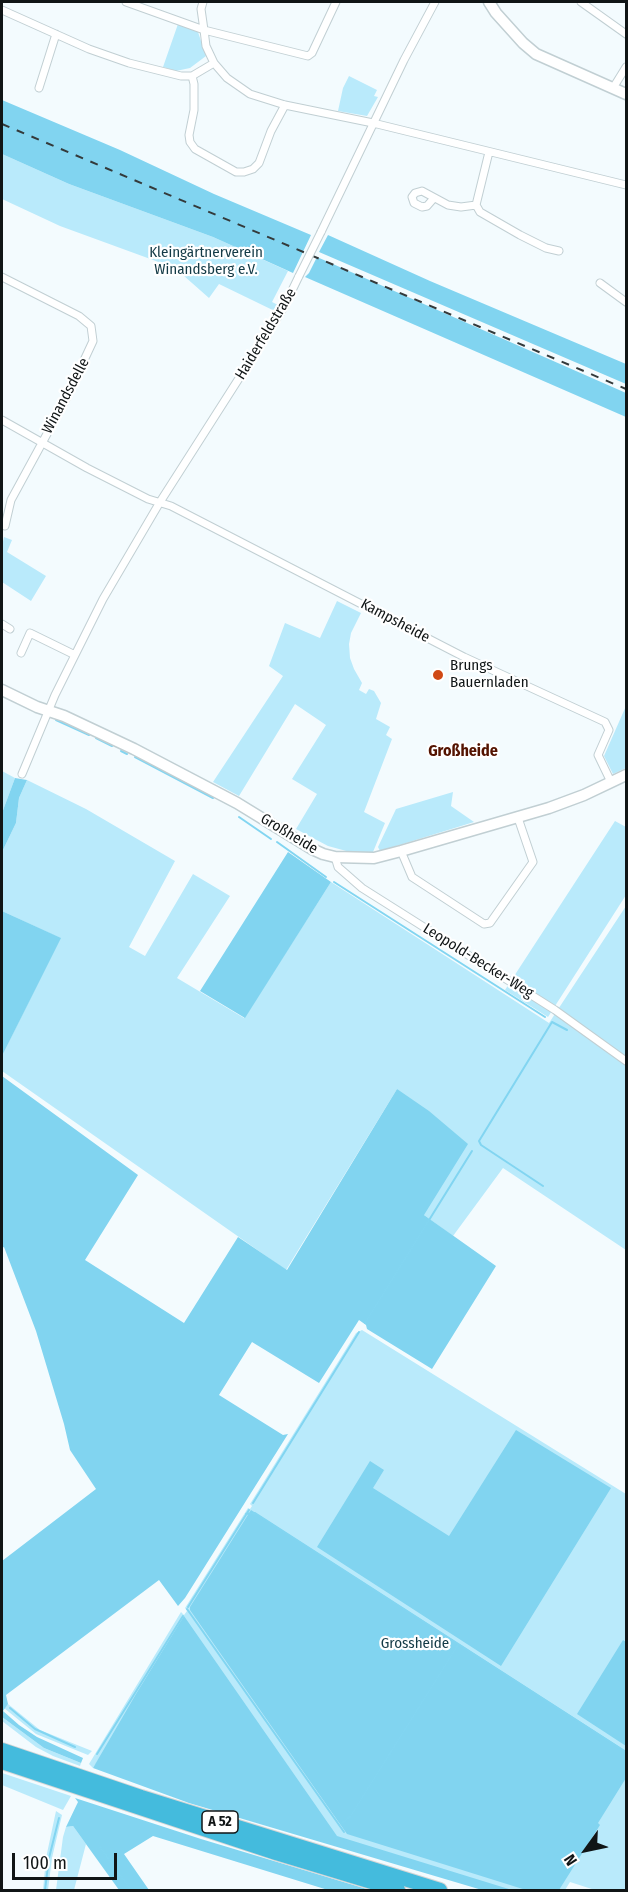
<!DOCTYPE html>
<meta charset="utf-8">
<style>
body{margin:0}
#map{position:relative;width:628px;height:1892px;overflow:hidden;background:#f3fbfe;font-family:"Fira Sans Condensed",sans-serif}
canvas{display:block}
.frame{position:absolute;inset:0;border:3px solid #101516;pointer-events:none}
.north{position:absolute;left:556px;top:1820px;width:60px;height:60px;-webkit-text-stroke:4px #fff;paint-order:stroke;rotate:237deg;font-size:16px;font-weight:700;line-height:24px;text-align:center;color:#101516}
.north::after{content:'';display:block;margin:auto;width:21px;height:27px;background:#101516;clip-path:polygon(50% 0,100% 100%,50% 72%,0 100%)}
.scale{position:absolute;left:12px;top:1853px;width:105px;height:27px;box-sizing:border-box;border:3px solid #101516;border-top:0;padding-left:8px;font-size:18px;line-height:21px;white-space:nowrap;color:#101516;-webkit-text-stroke:4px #fff;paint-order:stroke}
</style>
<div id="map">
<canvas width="628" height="1892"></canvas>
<div class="frame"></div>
<div class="north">N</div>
<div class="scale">100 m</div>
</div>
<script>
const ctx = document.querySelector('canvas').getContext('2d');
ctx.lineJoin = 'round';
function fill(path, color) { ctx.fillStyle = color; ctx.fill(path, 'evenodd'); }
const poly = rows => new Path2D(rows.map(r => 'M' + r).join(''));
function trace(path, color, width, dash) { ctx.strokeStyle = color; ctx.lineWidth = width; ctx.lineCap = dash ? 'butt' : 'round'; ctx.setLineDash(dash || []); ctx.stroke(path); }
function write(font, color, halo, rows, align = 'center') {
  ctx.font = font + ' "Fira Sans Condensed",sans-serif'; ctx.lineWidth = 4.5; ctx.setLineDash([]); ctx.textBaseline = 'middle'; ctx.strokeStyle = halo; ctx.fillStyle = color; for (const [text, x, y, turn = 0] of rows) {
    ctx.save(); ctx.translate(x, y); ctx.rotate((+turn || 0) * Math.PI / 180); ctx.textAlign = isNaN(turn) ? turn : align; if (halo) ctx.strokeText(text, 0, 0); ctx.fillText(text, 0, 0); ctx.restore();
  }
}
fill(poly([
 [178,24,198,32,206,56,190,68,176,71,163,67],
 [349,76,377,90,374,96,378,97,367,116,338,111,343,88],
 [2,154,69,184,213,237,288,271,272,302,280,306,285,316,219,284,209,298,175,268,60,226,2,199],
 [4,537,12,540,7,552,46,576,31,601,2,582,2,546],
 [337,601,361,613,351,633,349,644,350,658,354,669,362,683,359,690,366,694,369,689,374,691,381,703,376,719,390,727,386,735,392,739,364,812,385,823,373,852,350,852,328,846,296,829,317,794,292,779,326,725,295,704,239,796,213,782,283,676,269,666,285,623,320,638],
 [626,706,626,768,613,774,604,756],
 [2,771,15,778,2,813],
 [27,780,86,809,175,861,129,947,145,956,193,874,230,896,177,978,244,1018,331,882,549,1023,626,906,626,1250,503,1168,453,1236,424,1215,397,1089,286,1270,2,1071,2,1056,60,938,2,911,2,852,16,823,19,798],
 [453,792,451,806,474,822,380,851,378,847,396,809],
 [615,821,626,827,626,895,548,1017,505,990],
 [362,1330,626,1494,626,1890,595,1890,570,1882,565,1890,489,1890,98,1761,93,1768,89,1764,181,1612,184,1615,187,1611,185,1608,248,1508,250,1509,252,1506,250,1504,356,1333],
 [8,1704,40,1730,92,1751,88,1755,36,1734,4,1708],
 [2,1717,44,1748,81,1763,80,1766,53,1756,36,1747,2,1721],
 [2,1773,71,1796,63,1810,2,1785],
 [56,1811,62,1815,52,1858,48,1890,43,1890,46,1858],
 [73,1826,86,1844,74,1890,56,1890,63,1837,66,1827]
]), '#b9eafb');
fill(poly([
 [2,100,120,150,214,194,311,235,293,273,213,237,69,184,2,154],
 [328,235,430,281,626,364,626,384,319,252],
 [317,257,626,393,626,417,305,277,309,273],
 [15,778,27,780,19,798,16,823,2,852,2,813],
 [288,852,331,882,245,1018,200,991],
 [2,911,61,938,2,1056],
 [2,1076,138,1175,85,1260,184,1323,238,1237,287,1270,397,1089,429,1111,468,1144,424,1215,496,1266,432,1369,367,1329,366,1325,359,1320,319,1383,252,1342,219,1395,283,1435,288,1434,185,1598,178,1606,159,1580,6,1695,8,1704,3,1711,19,1725,37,1737,83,1758,81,1763,44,1748,2,1717,2,1561,96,1489,70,1450,64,1424,36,1331,4,1247,2,1248],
 [516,1430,611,1488,501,1666,317,1547,370,1461,384,1470,373,1488,449,1536],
 [251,1510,626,1751,626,1778,598,1823,600,1825,559,1890,526,1890,347,1834,190,1610,190,1607],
 [184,1616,337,1836,512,1890,482,1890,189,1803,93,1768,136,1694],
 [623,1640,626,1642,626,1746,577,1714],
 [75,1798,201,1839,370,1890,328,1890,153,1836,124,1854,149,1890,119,1890,73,1826,66,1827,78,1802]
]), '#81d4f0');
trace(poly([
 [56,720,89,735],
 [96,738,112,746],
 [121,751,127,754],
 [135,757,213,798],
 [239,817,271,839],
 [277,842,326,877],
 [334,882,545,1017],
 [543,1186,481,1145,479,1141,552,1022,567,1030],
 [365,1323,472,1151],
 [253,1503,359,1332],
 [246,1514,255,1513,626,1752],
 [188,1607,249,1510],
 [187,1609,344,1832],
 [10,1708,35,1729,75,1747],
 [97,1754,183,1616],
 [342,1823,350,1817,458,1645],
 [100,1847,131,1890],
 [45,1890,49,1858,59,1818]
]), '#82d5f1', 2);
const street = poly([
 [126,2,204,30,308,56,312,53,336,2],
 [203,2,201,9,204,30,206,46,214,63,227,78,250,94,285,105,373,123,626,185],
 [581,2,626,34],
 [2,10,89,49,129,63,181,76,192,76,214,63],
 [192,76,194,84,194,110,189,135,190,142,195,149,236,172,244,172,253,169,259,163,271,131,285,105],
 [39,88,56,34],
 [613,88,626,67],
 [434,198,427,206,422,207,414,203,412,197,415,193,422,191,448,205,461,207,476,205,480,212,520,235,546,248,559,251],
 [476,205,489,152],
 [321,232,404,60,435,2],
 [2,277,79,316,91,326,93,341,66,399,11,500,5,526],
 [600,283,626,302],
 [2,420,87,468,148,499,171,506,464,657,605,722,609,730,598,755,611,782],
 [2,624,10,629],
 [21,653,30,633,75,655],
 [22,774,55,695,103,599,160,502,259,347,284,307,299,276],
 [401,851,412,877,484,924,490,923,533,862,518,818],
 [335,857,338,867,362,888,555,1010,626,1061]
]);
const secondary = poly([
 [489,2,496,13,523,43,536,54,626,94],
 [2,690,37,707,64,716,134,749,237,803,312,849,323,854,335,857,374,858,401,851,549,808,584,795,626,775]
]);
const highway = poly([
 [2,1750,141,1797,440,1890],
 [2,1762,276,1853,398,1890]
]);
trace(street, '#c1cfd3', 9);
trace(secondary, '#c1cfd3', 13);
trace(highway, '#d4d5d5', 16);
trace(street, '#fff', 7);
trace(secondary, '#fff', 10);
trace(highway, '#4bd', 14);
trace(poly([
 [2,124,626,389]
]), '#343a3b', 2, [8, 8]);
const streetBridge = poly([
 [299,276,321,232]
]);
trace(streetBridge, '#c1cfd3', 9, []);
trace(streetBridge, '#fff', 7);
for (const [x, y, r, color] of [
 [438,675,6,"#d04915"]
]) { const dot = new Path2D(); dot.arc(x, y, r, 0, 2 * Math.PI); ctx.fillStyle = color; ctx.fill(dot); trace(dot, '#fff', 2); }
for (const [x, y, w] of [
 [220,1822,36]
]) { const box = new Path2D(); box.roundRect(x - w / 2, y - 11, w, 22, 4.5); ctx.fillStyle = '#fff'; ctx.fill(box); trace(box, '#101516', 1.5); }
write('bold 14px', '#101516', null, [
 ["A 52",220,1822]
]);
write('15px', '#133a46', '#fff', [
 ["Kleingärtnerverein",206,253],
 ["Winandsberg e.V.",206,270],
 ["Grossheide",415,1644]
]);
write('15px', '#101516', '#fff', [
 ["Haiderfeldstraße",266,334,-59],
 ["Winandsdelle",66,396,-62],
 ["Kampsheide",395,621,28],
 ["Großheide",289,834,31],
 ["Leopold-Becker-Weg",478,961,32]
]);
write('15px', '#101516', '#fff', [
 ["Brungs",450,666],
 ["Bauernladen",450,683]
], 'left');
write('bold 16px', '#541300', '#fff', [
 ["Großheide",463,752]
]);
</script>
